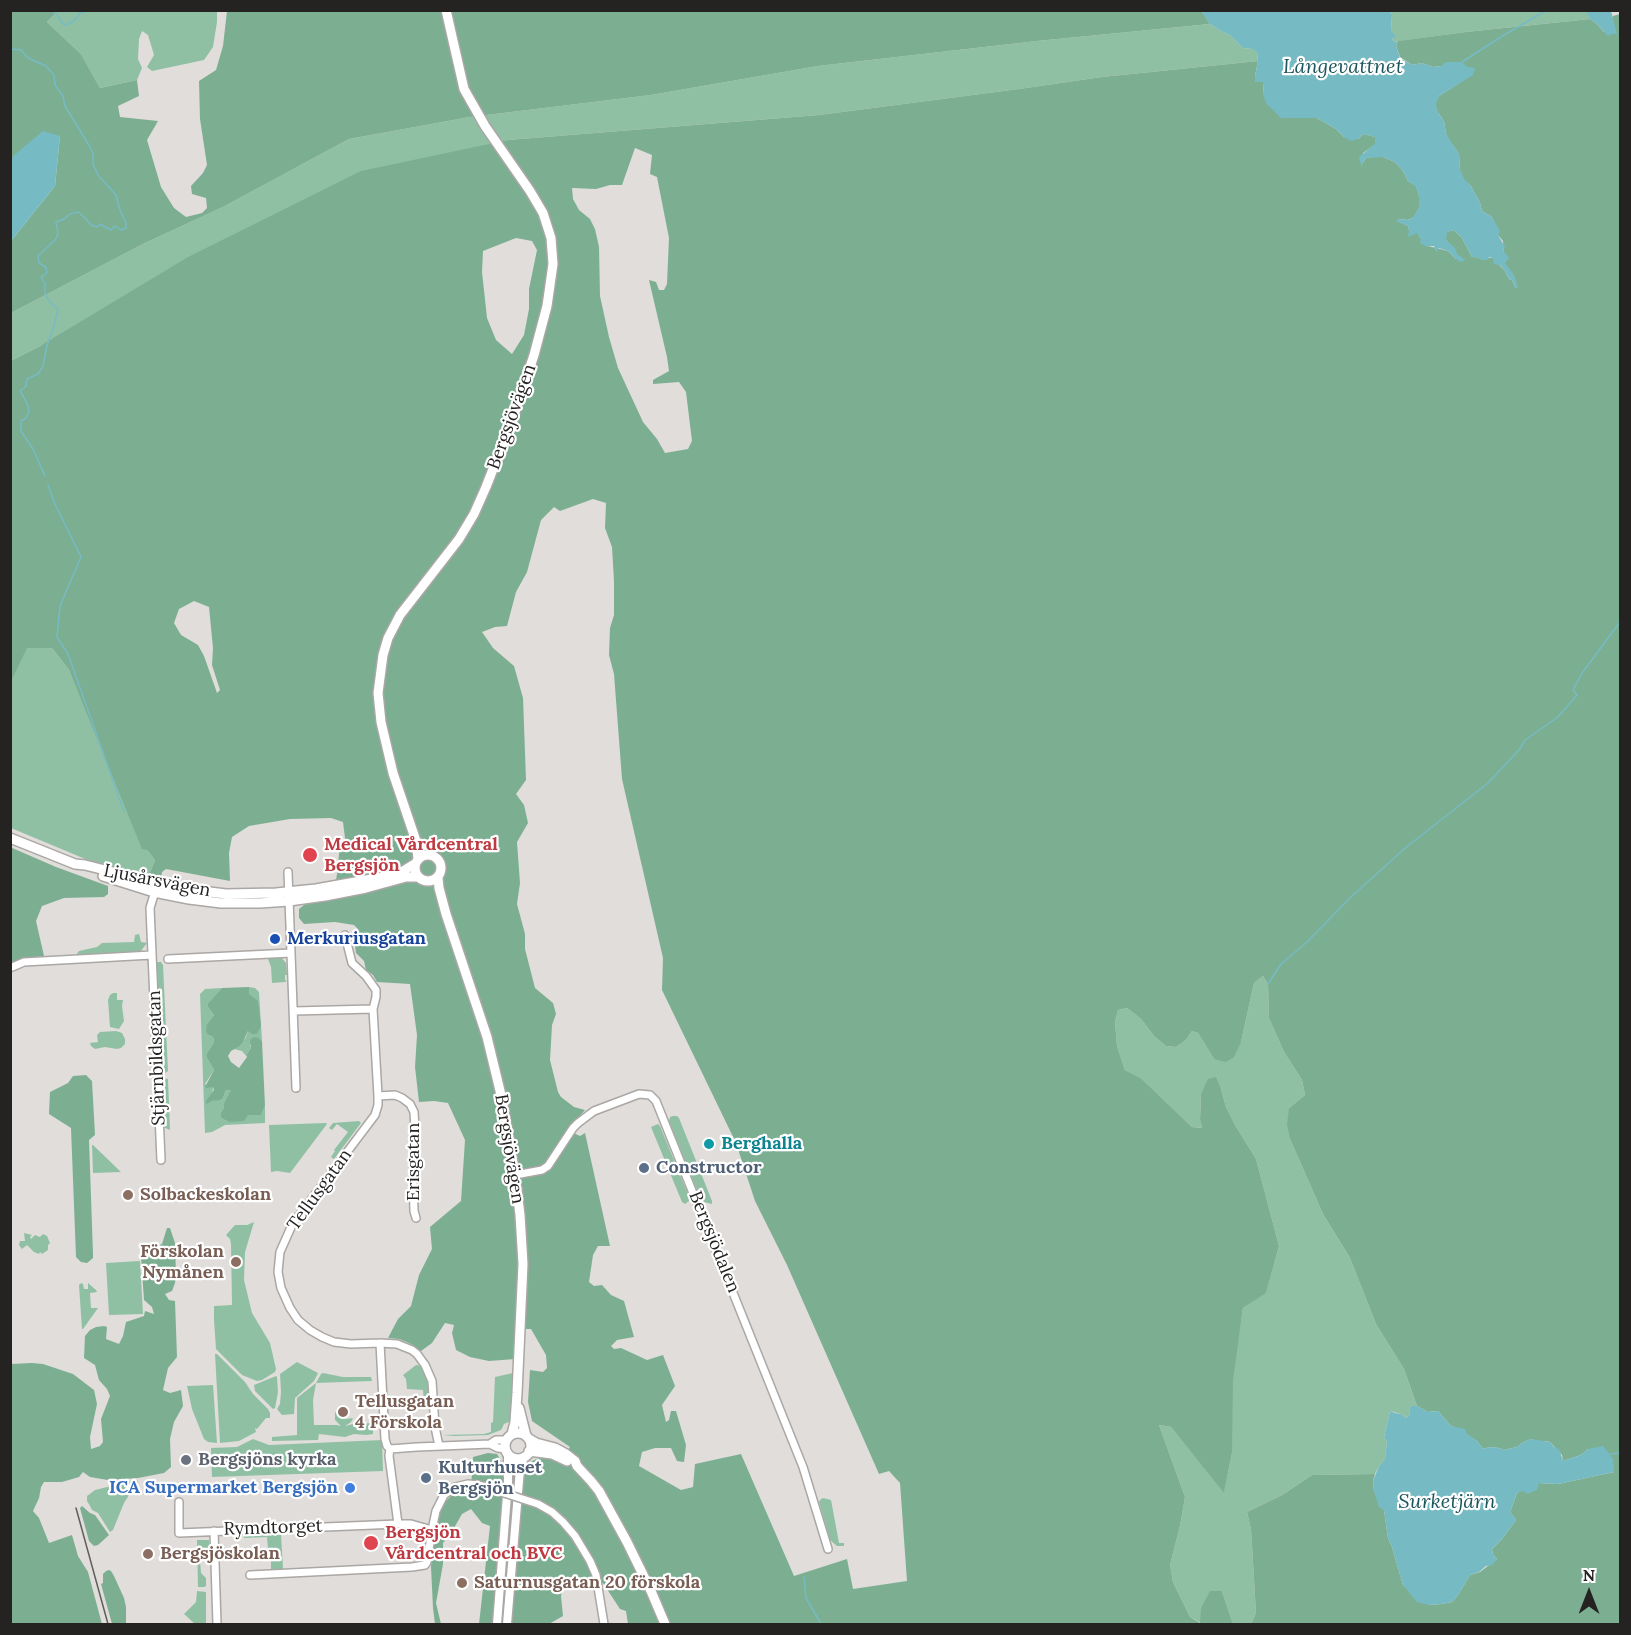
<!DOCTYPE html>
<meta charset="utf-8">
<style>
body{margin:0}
#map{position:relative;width:1631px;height:1635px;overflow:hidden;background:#e0ddda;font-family:Lora,serif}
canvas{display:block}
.frame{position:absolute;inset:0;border:12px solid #242322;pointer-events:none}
.north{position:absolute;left:1559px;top:1563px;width:60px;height:60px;-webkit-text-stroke:4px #fff;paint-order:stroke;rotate:0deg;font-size:16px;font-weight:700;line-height:24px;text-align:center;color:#242322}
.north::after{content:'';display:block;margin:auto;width:21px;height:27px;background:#242322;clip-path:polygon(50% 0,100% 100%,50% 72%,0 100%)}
</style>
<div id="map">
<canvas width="1631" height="1635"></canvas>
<div class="frame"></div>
<div class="north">N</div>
</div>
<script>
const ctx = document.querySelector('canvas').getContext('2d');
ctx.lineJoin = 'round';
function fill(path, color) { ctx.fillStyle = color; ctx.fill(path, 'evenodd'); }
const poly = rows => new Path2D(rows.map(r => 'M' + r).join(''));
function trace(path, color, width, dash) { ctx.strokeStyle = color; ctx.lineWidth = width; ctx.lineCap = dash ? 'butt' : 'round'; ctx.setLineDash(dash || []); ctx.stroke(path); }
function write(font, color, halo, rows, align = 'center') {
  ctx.font = font + ' Lora,serif'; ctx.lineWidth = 4.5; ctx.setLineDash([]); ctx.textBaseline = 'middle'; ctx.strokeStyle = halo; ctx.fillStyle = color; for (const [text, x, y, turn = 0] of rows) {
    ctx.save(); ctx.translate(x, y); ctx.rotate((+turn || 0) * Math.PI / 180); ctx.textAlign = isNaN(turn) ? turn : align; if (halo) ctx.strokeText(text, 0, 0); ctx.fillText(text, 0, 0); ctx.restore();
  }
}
fill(poly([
 [1586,10,1590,19,1466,32,1393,42,1391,31,1392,14,1389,11],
 [54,11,217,11,217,22,213,47,204,60,152,71,147,67,154,55,148,35,142,31,139,39,138,59,142,68,137,80,100,88,81,54,47,22,55,14],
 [1210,24,1221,31,1230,35,1243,48,1252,49,1257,51,1258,61,1102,77,1019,89,819,115,508,140,492,144,40,346,11,361,11,313,145,243,223,207,349,139,470,117,651,95,818,66,1037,41],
 [26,648,52,648,69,670,147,850,155,860,148,878,90,861,11,828,11,682],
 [139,934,141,942,147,943,140,952,76,955,79,951,97,947,102,943,134,942,135,935],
 [281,957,286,963,287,975,285,975,285,980,287,981,285,982,272,983,271,967,268,959],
 [157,962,161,962,163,965,168,1071,165,1073,160,1072,155,964],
 [1263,976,1268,984,1269,1018,1284,1052,1302,1080,1305,1095,1289,1108,1290,1139,1323,1214,1350,1258,1376,1324,1404,1369,1417,1406,1411,1406,1409,1409,1410,1414,1406,1418,1401,1414,1390,1411,1384,1437,1387,1441,1385,1459,1379,1466,1375,1474,1312,1475,1282,1495,1247,1512,1251,1529,1256,1613,1251,1624,1233,1624,1222,1591,1201,1608,1201,1623,1190,1617,1173,1582,1170,1565,1180,1526,1185,1497,1159,1425,1171,1427,1224,1492,1232,1453,1232,1381,1243,1308,1266,1292,1279,1246,1256,1159,1235,1125,1226,1107,1221,1089,1201,1094,1200,1120,1202,1128,1192,1127,1141,1078,1125,1070,1117,1046,1115,1022,1118,1010,1127,1008,1141,1019,1154,1036,1166,1046,1176,1047,1186,1040,1192,1031,1198,1033,1214,1059,1241,1042,1254,983],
 [249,987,255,988,259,992,262,1041,259,1038,250,1045,251,1048,247,1054,247,1057,242,1051,234,1049,240,1046,246,1037,248,1031],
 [222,988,208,1003,208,1007,214,1015,207,1024,208,1035,213,1037,214,1042,207,1053,207,1058,214,1070,205,1084,213,1087,212,1101,223,1098,226,1090,232,1089,223,1105,224,1108,221,1116,223,1119,229,1122,248,1115,262,1113,265,1106,265,1123,225,1125,212,1132,205,1133,200,994,205,989],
 [113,993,117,993,117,1000,123,1000,122,1006,124,1021,119,1029,110,1027,108,1000,110,995],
 [116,1031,122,1033,125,1039,125,1044,121,1048,117,1049,105,1047,95,1049,91,1046,90,1043,98,1042,97,1035,100,1032],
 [162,1078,168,1079,170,1130,163,1127,160,1080],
 [673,1116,677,1116,679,1118,712,1201,712,1204,704,1202,699,1195,669,1121,670,1117],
 [359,1121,361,1123,334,1159,331,1157,335,1151,334,1150,348,1132,337,1124,332,1130,329,1128,333,1123],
 [326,1123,327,1124,290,1173,277,1171,271,1172,269,1125],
 [658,1124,660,1126,690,1199,689,1201,685,1204,682,1202,651,1127],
 [92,1145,93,1145,121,1172,93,1173],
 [254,1222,245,1252,244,1280,252,1313,270,1343,276,1369,275,1372,262,1380,257,1381,242,1375,216,1349,214,1320,214,1306,232,1305,231,1244,230,1239,226,1235,235,1225,247,1225],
 [24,1233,32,1235,30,1237,31,1239,35,1235,40,1237,43,1234,47,1236,50,1243,48,1245,48,1250,42,1254,40,1252,39,1254,34,1252,27,1245,22,1249,19,1245,20,1241,25,1241],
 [140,1261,143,1314,109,1315,106,1263],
 [81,1283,83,1284,84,1289,88,1289,88,1283,96,1290,97,1292,90,1293,91,1308,98,1308,83,1329,82,1329,79,1285],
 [215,1354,217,1354,245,1382,253,1394,268,1409,270,1413,270,1418,266,1418,257,1429,255,1428,256,1432,239,1441,220,1443],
 [297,1362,318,1373,314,1381,295,1398,294,1414,282,1415,277,1409,280,1404,281,1392,280,1374],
 [416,1365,422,1366,427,1379,430,1402,424,1403,423,1390,407,1389,406,1379,403,1375],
 [323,1373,343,1377,371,1377,372,1381,316,1383,313,1400,314,1425,337,1425,341,1426,335,1420,335,1412,345,1419,353,1418,351,1422,345,1426,353,1424,373,1423,373,1434,366,1435,354,1434,345,1437,319,1434,318,1440,272,1441,272,1437,297,1435,297,1398,316,1383,321,1374],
 [513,1373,513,1420,504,1424,501,1430,488,1435,454,1436,443,1435,484,1434,491,1432,491,1423,493,1422,495,1377],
 [276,1376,277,1377,278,1392,275,1408,273,1409,255,1391,254,1385],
 [213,1385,217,1443,208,1442,204,1439,192,1409,187,1386],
 [253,1439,269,1445,382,1440,383,1471,212,1477,211,1448,237,1447],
 [136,1480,138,1481,138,1487,129,1495,124,1503,113,1530,110,1532,98,1513,92,1510,90,1506,87,1501,87,1496,95,1490],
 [823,1498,831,1500,839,1543,844,1543,844,1546,837,1546,830,1540,819,1502,820,1500],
 [281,1535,283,1569,271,1571,271,1560,269,1560,267,1537,244,1538,244,1536],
 [197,1540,209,1540,210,1560,200,1561,201,1573,206,1578,206,1586,204,1587,198,1587],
 [197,1591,206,1592,206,1624,195,1624,184,1614,196,1602]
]), '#90c0a4');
fill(poly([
 [1201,10,1210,24,1037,41,818,66,651,95,470,117,349,139,223,207,145,243,11,313,11,241,55,186,60,136,11,162,11,11,54,11,55,14,47,22,81,54,100,88,137,80,139,96,118,106,120,117,158,121,147,140,161,187,174,208,186,217,202,213,207,208,206,198,192,194,191,186,203,173,207,165,200,119,199,81,216,70,223,46,227,11],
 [1620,14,1620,1624,1251,1624,1256,1613,1251,1529,1247,1512,1282,1495,1312,1475,1375,1474,1373,1481,1374,1491,1384,1510,1388,1538,1392,1547,1403,1585,1429,1605,1442,1604,1452,1602,1458,1595,1470,1575,1480,1572,1497,1559,1493,1555,1492,1549,1502,1539,1516,1520,1510,1512,1517,1493,1538,1483,1558,1484,1614,1472,1588,1449,1581,1455,1563,1461,1562,1455,1550,1442,1545,1441,1537,1441,1531,1439,1522,1443,1517,1447,1504,1450,1499,1448,1490,1447,1483,1449,1477,1441,1457,1428,1451,1426,1438,1411,1428,1412,1417,1406,1404,1369,1376,1324,1350,1258,1323,1214,1290,1139,1287,1124,1289,1108,1305,1095,1302,1080,1284,1052,1269,1018,1268,984,1263,976,1254,983,1241,1042,1234,1057,1226,1062,1214,1059,1198,1033,1192,1031,1186,1040,1176,1047,1166,1046,1154,1036,1141,1019,1127,1008,1118,1010,1115,1022,1117,1046,1125,1070,1141,1078,1192,1127,1202,1128,1200,1120,1201,1094,1208,1079,1216,1077,1221,1089,1226,1107,1235,1125,1256,1159,1279,1246,1266,1293,1243,1308,1233,1381,1232,1453,1224,1493,1171,1427,1159,1425,1185,1497,1180,1526,1170,1565,1173,1582,1190,1617,1200,1623,1201,1608,1210,1591,1222,1591,1233,1624,628,1624,626,1611,620,1609,603,1583,591,1585,577,1579,564,1584,561,1596,563,1616,549,1624,479,1624,490,1526,482,1523,471,1509,462,1514,450,1535,443,1543,443,1564,436,1603,441,1624,435,1624,433,1608,431,1567,434,1528,440,1509,447,1500,455,1492,471,1489,473,1457,488,1453,497,1454,503,1464,526,1467,527,1464,536,1459,546,1457,562,1460,570,1447,532,1421,528,1402,530,1370,543,1372,547,1368,546,1355,531,1329,517,1329,515,1359,489,1361,470,1357,456,1350,452,1333,454,1325,445,1323,432,1343,421,1351,409,1343,399,1339,388,1338,398,1319,411,1306,419,1275,432,1249,430,1227,461,1201,465,1140,448,1103,434,1101,419,1102,415,1067,417,1035,410,984,377,982,373,975,366,970,364,961,356,953,354,940,358,929,354,925,335,922,304,924,299,918,299,909,304,905,333,896,338,869,339,853,345,838,343,822,331,818,290,819,249,826,232,837,229,853,230,881,166,869,162,872,161,881,148,878,155,860,147,850,142,849,69,670,52,648,27,648,11,682,11,361,40,346,188,257,361,171,508,140,819,115,1019,89,1102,77,1258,61,1255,76,1264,82,1263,93,1281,118,1317,118,1336,129,1344,137,1358,139,1363,134,1376,137,1376,144,1363,153,1362,164,1366,158,1373,157,1383,157,1395,162,1403,171,1408,181,1416,186,1419,196,1419,208,1414,217,1408,220,1399,219,1397,221,1408,226,1409,230,1417,232,1421,239,1428,246,1448,251,1456,259,1457,254,1446,240,1446,232,1454,230,1462,238,1472,257,1493,258,1505,271,1509,279,1512,280,1515,287,1517,288,1504,263,1503,241,1498,235,1492,217,1482,211,1480,203,1471,186,1464,180,1460,171,1459,154,1450,141,1446,134,1444,121,1437,111,1435,103,1439,96,1461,82,1441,66,1433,67,1422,63,1412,65,1400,57,1396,46,1398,41,1466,32,1590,19,1597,24,1604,32,1613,16],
 [635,148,652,155,650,174,657,177,669,238,667,284,664,290,659,290,656,282,649,280,667,357,669,371,653,380,653,384,679,382,686,392,692,441,688,449,665,453,657,439,643,422,618,368,609,337,600,296,599,247,595,229,590,219,579,210,573,199,572,188,596,189,610,185,622,185],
 [516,238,532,241,537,250,529,289,529,309,524,335,512,354,496,340,487,318,482,272,483,251],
 [593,499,606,503,605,528,612,547,614,581,614,615,610,628,609,655,614,674,622,779,663,958,662,990,736,1143,755,1201,787,1265,879,1474,889,1471,900,1483,907,1581,853,1589,847,1559,794,1576,741,1454,695,1464,693,1487,681,1490,639,1466,642,1452,655,1448,671,1448,677,1461,684,1462,686,1445,676,1411,671,1411,669,1420,666,1422,662,1405,675,1386,663,1355,647,1360,621,1348,614,1349,611,1346,617,1340,634,1337,624,1301,611,1295,602,1285,594,1286,589,1282,593,1255,598,1246,610,1246,585,1133,580,1136,567,1130,585,1110,574,1107,561,1097,558,1092,550,1060,552,1025,556,1014,553,1003,535,988,525,949,525,934,517,904,520,883,517,842,528,823,524,805,516,794,526,780,523,698,514,666,493,648,482,632,495,627,507,626,516,592,527,572,541,520,554,507,560,511],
 [194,601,209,607,213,648,212,665,220,690,217,693,204,656,198,645,181,635,174,623,179,609],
 [10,847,56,867,108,886,108,894,104,897,64,898,42,906,36,921,44,956,24,958,11,963],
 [249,987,249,994,258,1001,261,1026,257,1034,252,1034,248,1031,243,1042,240,1046,231,1051,228,1056,231,1062,239,1068,247,1057,247,1054,251,1048,250,1040,254,1037,259,1038,262,1041,265,1106,261,1115,248,1115,244,1121,229,1122,223,1119,221,1117,221,1113,224,1108,223,1105,231,1090,226,1090,223,1098,220,1100,212,1101,206,1104,206,1101,214,1090,213,1087,206,1088,205,1087,214,1070,207,1058,207,1053,214,1042,213,1037,208,1035,206,1031,207,1024,214,1015,208,1007,208,1003,222,988],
 [86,1075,92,1081,95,1135,89,1140,93,1254,93,1258,87,1263,81,1262,76,1257,71,1128,49,1114,50,1092,68,1083,73,1076],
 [167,1228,170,1228,175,1243,176,1274,175,1283,172,1291,165,1294,169,1300,175,1301,177,1357,168,1368,163,1390,170,1393,181,1390,183,1406,174,1422,170,1439,171,1467,164,1473,138,1478,108,1480,90,1477,83,1472,79,1477,62,1482,44,1482,41,1487,39,1498,33,1511,39,1518,49,1543,72,1535,78,1556,88,1572,102,1624,11,1624,11,1364,32,1363,43,1364,73,1374,94,1390,97,1404,90,1437,91,1449,100,1446,103,1442,101,1419,110,1396,107,1389,99,1380,95,1365,84,1358,85,1336,90,1330,96,1327,104,1326,107,1327,106,1339,119,1344,123,1336,126,1322,144,1316,145,1311,154,1314,152,1307,144,1300,141,1256,144,1252,162,1244],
 [82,1506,90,1513,95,1515,109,1535,98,1545,94,1546,89,1541,80,1508],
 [109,1570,111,1571,114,1576,124,1598,126,1607,126,1624,112,1624,101,1584,103,1583,103,1574,106,1571]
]), '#7caf92');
fill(poly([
 [1201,11,1389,11,1392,14,1391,31,1396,36,1392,39,1394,42,1398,41,1396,46,1400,58,1412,65,1422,63,1433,67,1441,66,1446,62,1462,62,1467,67,1475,68,1473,75,1439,96,1436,104,1437,111,1444,121,1446,134,1459,154,1460,170,1464,179,1471,186,1480,203,1482,211,1492,217,1500,231,1498,235,1505,247,1503,250,1509,258,1505,263,1514,275,1518,289,1515,287,1512,280,1509,279,1505,271,1500,265,1494,264,1493,258,1489,257,1487,260,1481,260,1477,257,1472,257,1462,238,1454,230,1447,232,1446,240,1455,248,1457,254,1465,260,1461,262,1456,259,1448,251,1439,248,1436,252,1434,246,1428,246,1427,247,1420,243,1421,239,1417,233,1408,237,1409,230,1408,226,1396,221,1399,219,1409,220,1414,216,1419,208,1419,196,1416,187,1408,181,1403,171,1395,162,1383,157,1366,158,1362,164,1362,169,1359,157,1375,144,1375,137,1363,134,1358,139,1351,141,1344,137,1336,129,1317,118,1281,118,1266,103,1263,93,1264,82,1255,82,1255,76,1258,61,1257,52,1252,49,1243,48,1230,35,1221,31,1210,24],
 [1586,11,1611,11,1617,34,1612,34,1608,36,1597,24,1590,19],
 [43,131,60,136,55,186,11,241,11,162,13,156],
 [1411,1406,1417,1406,1428,1412,1438,1411,1451,1426,1465,1429,1467,1434,1477,1441,1483,1449,1490,1447,1499,1448,1504,1450,1517,1447,1522,1443,1531,1439,1550,1442,1554,1447,1559,1449,1563,1461,1581,1455,1588,1449,1603,1446,1613,1459,1614,1472,1558,1484,1539,1483,1537,1490,1532,1492,1528,1494,1523,1491,1517,1493,1510,1512,1516,1520,1502,1539,1492,1549,1493,1555,1497,1559,1492,1565,1486,1566,1479,1572,1470,1575,1458,1595,1452,1602,1442,1604,1429,1605,1417,1602,1403,1585,1392,1547,1388,1538,1384,1510,1379,1507,1374,1491,1373,1481,1379,1466,1385,1459,1387,1441,1384,1437,1390,1411,1395,1413,1401,1414,1406,1418,1410,1414,1409,1409]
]), '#76bbc4');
trace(poly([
 [54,10,62,23,66,25,75,20,80,13,89,10],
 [10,49,21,50,28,58,46,66,54,75,55,85,63,96,65,106,90,147,93,154,93,164,98,175,116,195,120,210,126,223,126,228,121,230,115,226,111,230,100,224,97,227,91,225,84,217,78,212,70,214,64,219,56,222,58,234,55,240,38,256,39,263,46,267,47,273,41,277,45,284,45,292,48,300,58,309,54,326,47,345,43,366,38,374,27,379,26,386,20,391,27,403,29,411,26,418,21,421,21,431,33,449,45,476],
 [1462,62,1504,35,1547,10],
 [48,485,54,502,81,557,60,606,57,637,68,654,124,812],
 [1268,984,1281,964,1307,942,1351,897,1404,849,1488,783,1519,750,1525,740,1558,717,1577,695,1573,690,1582,673,1620,622],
 [1610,1454,1620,1453],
 [804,1577,806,1598,820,1622,820,1624]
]), '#76bbc4', 1.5);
const minor = poly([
 [288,872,296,1088],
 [156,888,150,908,161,1160],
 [168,959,291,953],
 [10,968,24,962,152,955],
 [373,1009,378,1096,378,1105,375,1115,292,1225,280,1252,278,1272,281,1288,290,1308,298,1320,310,1330,322,1337,334,1342,351,1344,380,1343],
 [294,1011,373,1009,376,997,376,990,366,976,352,963,345,935],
 [378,1096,395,1095,402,1098,410,1104,414,1112,415,1129,413,1178,414,1211,416,1218],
 [515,1175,542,1170,548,1166,573,1128,578,1123,594,1111,639,1094,650,1095,656,1101,803,1467,828,1549],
 [490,1444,498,1448,506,1449],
 [390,1449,417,1447,490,1444,496,1440,507,1440],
 [179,1502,179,1533,398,1524,411,1524,432,1530],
 [538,1504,552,1512,563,1522,575,1536,590,1561,596,1575,604,1624],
 [398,1524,389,1456,390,1449,387,1446,385,1439,380,1343,397,1344,412,1350,417,1354,425,1365,432,1381,435,1427,439,1446],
 [214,1531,217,1624],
 [250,1575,412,1567,425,1565,427,1562,432,1530,436,1511,444,1495,455,1487,468,1484,479,1485,498,1491]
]);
const tertiary = poly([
 [497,1624,508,1482,508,1454],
 [507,1624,520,1469,524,1457]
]);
const secondary = poly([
 [10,838,75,864,85,865,177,888,226,894,276,893,316,889,389,876,403,871,416,863],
 '415 868a13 13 0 1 1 26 0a13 13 0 1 1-26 0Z',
 [418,859,416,841,393,773,381,722,378,693,383,655,388,638,400,615,459,539,474,514,486,487,513,418,534,355,547,306,553,264,551,238,543,213,530,191,485,126,464,89,446,10],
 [103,876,154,892,189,899,221,903,260,903,289,901,325,896,366,888,406,877,418,877],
 [438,878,439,888,446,914,487,1037,502,1099,515,1175,520,1215,523,1264,517,1393,515,1422,512,1434],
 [519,1408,526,1436],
 '505 1446a13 13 0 1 1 26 0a13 13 0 1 1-26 0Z',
 [529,1439,536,1443,555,1448,566,1454,575,1461,577,1466,591,1481,599,1491,627,1542,651,1591,665,1624],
 [529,1451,552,1454,567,1461]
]);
trace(minor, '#aaa7a5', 10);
trace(tertiary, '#aaa7a5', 11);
trace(secondary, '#aaa7a5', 12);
trace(minor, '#fff', 7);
trace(tertiary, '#fff', 8);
trace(secondary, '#fff', 9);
trace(poly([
 [76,1508,108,1624]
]), '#605f5d', 1.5);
const minorBridge = poly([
 [498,1491,538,1504]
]);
trace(minorBridge, '#aaa7a5', 10, []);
trace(minorBridge, '#fff', 7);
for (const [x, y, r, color] of [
 [310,855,8,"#e0444e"],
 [275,939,6,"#1a4fb4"],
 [709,1144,6,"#0f9aa8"],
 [644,1168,6,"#5c6f8a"],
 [128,1195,6,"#8d6e63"],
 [236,1262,6,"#8d6e63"],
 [343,1412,6,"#8d6e63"],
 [186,1460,6,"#6b7280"],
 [426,1478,6,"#5c6f8a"],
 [350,1488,6,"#3f7fe0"],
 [371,1543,8,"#e0444e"],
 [148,1554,6,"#8d6e63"],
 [462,1583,6,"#8d6e63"]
]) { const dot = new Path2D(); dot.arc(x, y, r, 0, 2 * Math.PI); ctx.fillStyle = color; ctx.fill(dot); trace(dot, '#fff', 2); }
write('18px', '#242322', '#fff', [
 ["Bergsjövägen",512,417,-70],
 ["Ljusårsvägen",157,881,11],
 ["Stjärnbildsgatan",157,1058,-92],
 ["Bergsjövägen",509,1149,81],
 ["Erisgatan",414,1162,-90],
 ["Tellusgatan",320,1190,-54],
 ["Bergsjödalen",714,1242,68],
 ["Rymdtorget",273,1528,-2]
]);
write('bold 18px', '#be3a42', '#fff', [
 ["Medical Vårdcentral",324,845],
 ["Bergsjön",324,866],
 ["Bergsjön",385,1533],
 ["Vårdcentral och BVC",385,1554]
], 'left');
write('bold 18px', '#164399', '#fff', [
 ["Merkuriusgatan",287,939]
], 'left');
write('bold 18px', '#0d838f', '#fff', [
 ["Berghalla",721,1144]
], 'left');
write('bold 18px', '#4e5e75', '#fff', [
 ["Constructor",656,1168],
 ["Kulturhuset",438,1468],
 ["Bergsjön",438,1489]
], 'left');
write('bold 18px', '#785e54', '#fff', [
 ["Solbackeskolan",140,1195],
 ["Förskolan",224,1252,"right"],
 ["Nymånen",224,1273,"right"],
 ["Tellusgatan",355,1402],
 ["4 Förskola",355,1423],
 ["Bergsjöskolan",160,1554],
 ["Saturnusgatan 20 förskola",474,1583]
], 'left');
write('bold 18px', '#5b616d', '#fff', [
 ["Bergsjöns kyrka",198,1460]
], 'left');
write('bold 18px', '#366cbe', '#fff', [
 ["ICA Supermarket Bergsjön",338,1488]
], 'right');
write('italic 20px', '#1b565d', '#fff', [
 ["Långevattnet",1343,67],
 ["Surketjärn",1447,1502]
]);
</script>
